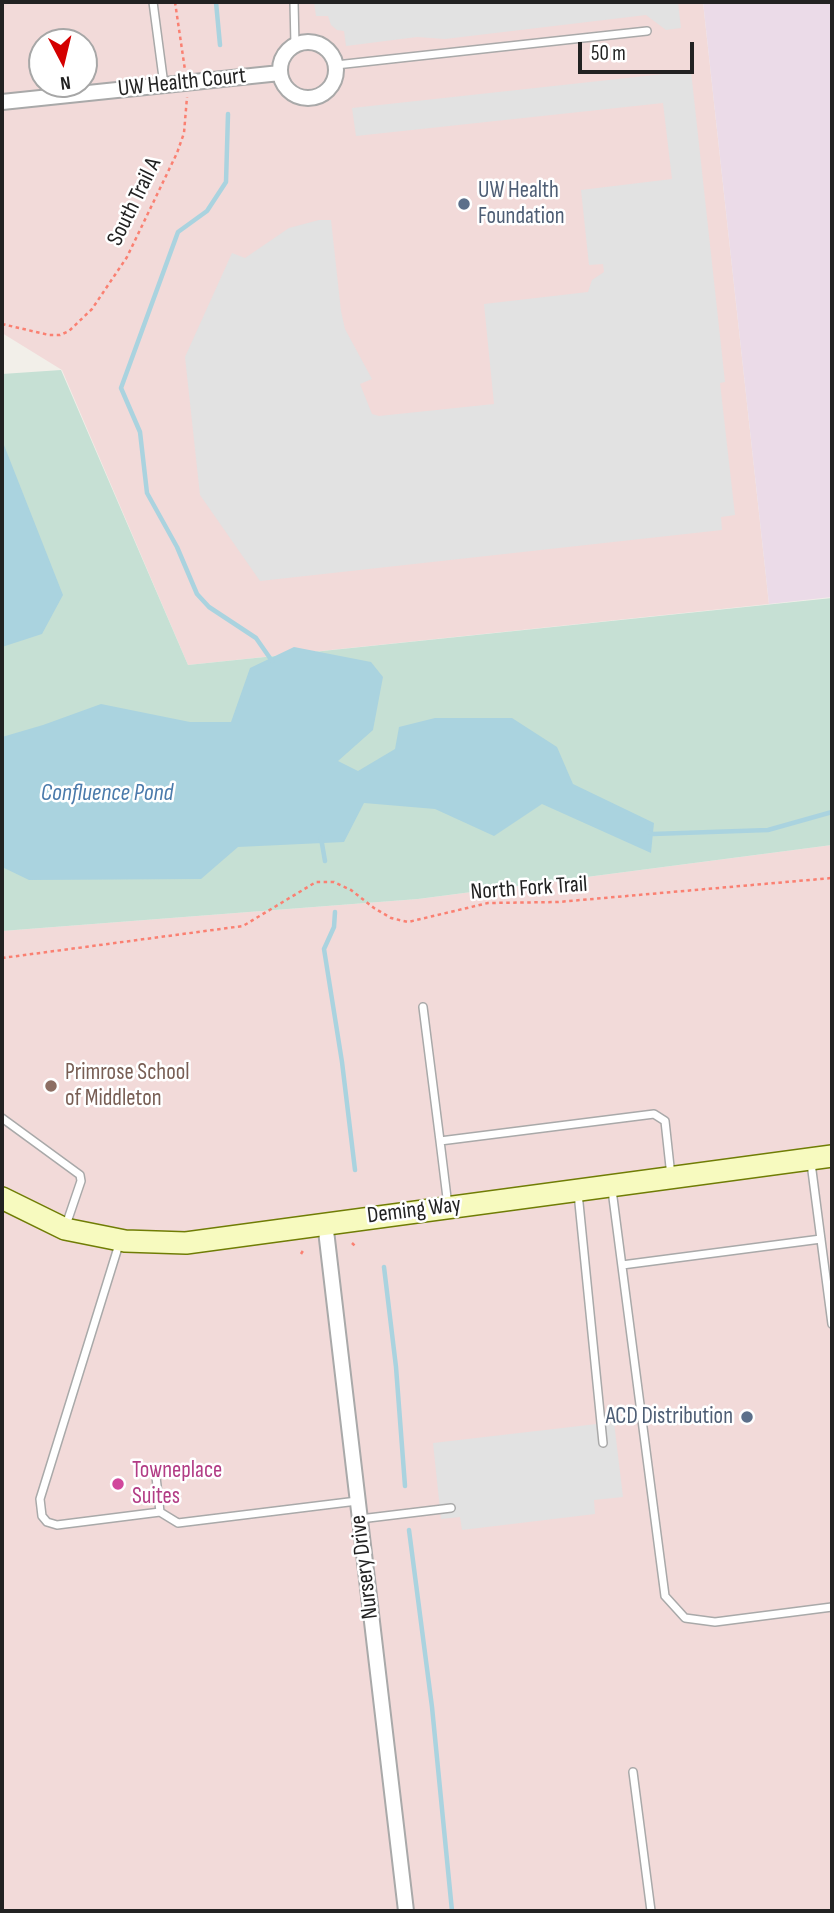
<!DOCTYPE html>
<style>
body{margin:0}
#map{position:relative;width:834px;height:1913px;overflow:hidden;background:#f2efe9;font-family:"Sofia Sans Condensed",sans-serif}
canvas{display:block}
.frame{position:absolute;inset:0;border:4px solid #222;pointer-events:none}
.north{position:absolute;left:28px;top:28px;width:70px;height:70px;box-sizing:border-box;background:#fff;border:2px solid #a7a7a7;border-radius:50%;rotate:173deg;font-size:19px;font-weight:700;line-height:28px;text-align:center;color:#222}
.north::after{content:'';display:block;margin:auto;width:24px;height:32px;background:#d40000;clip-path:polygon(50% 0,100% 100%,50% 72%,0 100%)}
.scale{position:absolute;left:578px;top:42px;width:116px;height:32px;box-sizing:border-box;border:4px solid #222;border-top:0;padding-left:9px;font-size:21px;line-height:24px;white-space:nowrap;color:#222;-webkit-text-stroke:5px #fff;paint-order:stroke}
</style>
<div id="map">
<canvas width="834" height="1913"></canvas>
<div class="frame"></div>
<div class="north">N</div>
<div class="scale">50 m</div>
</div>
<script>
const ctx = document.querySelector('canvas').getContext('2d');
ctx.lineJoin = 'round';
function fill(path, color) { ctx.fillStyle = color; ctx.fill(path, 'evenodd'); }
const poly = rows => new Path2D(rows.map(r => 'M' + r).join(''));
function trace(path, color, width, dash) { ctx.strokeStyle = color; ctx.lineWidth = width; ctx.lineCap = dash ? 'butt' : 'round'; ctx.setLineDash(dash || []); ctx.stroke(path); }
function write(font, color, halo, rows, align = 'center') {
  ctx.font = font + ' "Sofia Sans Condensed",sans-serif'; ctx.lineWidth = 5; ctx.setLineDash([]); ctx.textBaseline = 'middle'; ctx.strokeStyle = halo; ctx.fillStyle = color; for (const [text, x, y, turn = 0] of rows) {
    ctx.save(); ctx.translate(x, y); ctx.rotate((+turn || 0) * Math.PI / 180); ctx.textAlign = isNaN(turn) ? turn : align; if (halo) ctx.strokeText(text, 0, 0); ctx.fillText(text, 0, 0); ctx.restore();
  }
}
fill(poly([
 [2,2,703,2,769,604,188,665,62,370,2,333],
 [42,42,84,42,84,84,42,84],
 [832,845,832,1911,2,1911,2,931,418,899]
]), '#f2dad9');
fill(poly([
 [703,2,832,2,832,597,769,604]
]), '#ebdbe8');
fill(poly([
 [61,370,188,665,832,598,832,845,418,899,2,931,2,374]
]), '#c6e0d4');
fill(poly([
 [314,2,678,2,681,28,666,30,646,15,445,39,417,37,346,46,344,31,337,30,331,25,328,16,316,16],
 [691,71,725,382,720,383,735,515,721,517,722,530,260,581,200,495,185,357,232,253,245,258,289,228,319,220,331,220,341,311,345,329,372,379,360,384,372,414,379,416,494,404,484,304,588,292,592,280,604,272,603,264,589,265,581,190,672,179,663,103,356,136,352,108],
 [614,1422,623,1497,594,1500,595,1514,462,1530,460,1517,441,1519,433,1443]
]), '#e2e2e2');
fill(poly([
 [2,440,63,595,42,634,2,647],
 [294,647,371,662,383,677,373,730,338,761,358,771,395,749,399,727,435,718,512,718,557,747,573,784,654,823,651,853,542,804,494,836,435,809,364,803,344,842,238,847,201,879,29,880,2,867,2,737,43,725,101,704,190,722,231,722,250,668]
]), '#aad3df');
trace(poly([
 [216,2,220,45],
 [228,114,226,182,207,211,178,232,121,388,140,432,147,493,177,547,197,594,209,607,256,638,272,661],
 [648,832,653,834,768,830,832,812],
 [321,838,325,861],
 [335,912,334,927,324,949,342,1062,355,1170],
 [384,1267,396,1367,405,1486],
 [409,1530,432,1707,452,1911]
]), '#aad3df', 4.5);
const lane = poly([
 [153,2,164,85],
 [294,2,295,45],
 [336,65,647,31],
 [423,1007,440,1141,654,1114,665,1121,671,1176],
 [2,1118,80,1175,81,1181,65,1228],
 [440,1141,448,1206],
 [811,1163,832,1324],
 [612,1190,665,1596,685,1618,715,1622,832,1607],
 [578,1193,603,1443],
 [120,1241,40,1499,42,1516,47,1522,57,1525,160,1512,178,1523,357,1501],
 [622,1265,821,1239],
 [155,1468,160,1512],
 [360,1519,451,1508],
 [633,1772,651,1911]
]);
const street = poly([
 '280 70a28 28 0 1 1 56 0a28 28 0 1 1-56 0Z',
 [2,102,280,73],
 [325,1222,406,1911]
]);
const secondary = poly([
 [2,1198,65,1229,125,1241,186,1243,832,1156]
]);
trace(lane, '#a9a9a9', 10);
trace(street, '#a9a9a9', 18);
trace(secondary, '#707d05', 24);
trace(poly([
 [175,2,185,70],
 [2,324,49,335,60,335,69,331,92,309,127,257,177,153,184,133,187,97],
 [2,958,243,926,316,882,334,882,351,890,374,908,391,918,408,922,488,903,558,902,832,878],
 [352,1243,356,1247],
 [301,1254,304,1249]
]), '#fa8072', 2.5, [3.5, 3.5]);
trace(lane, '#fff', 7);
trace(street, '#fff', 14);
trace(secondary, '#f7fabf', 21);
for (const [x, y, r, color] of [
 [464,204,7,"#5c6f8a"],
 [51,1086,7,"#8d6e63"],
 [747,1417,7,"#5c6f8a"],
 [118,1484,7,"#d1479c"]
]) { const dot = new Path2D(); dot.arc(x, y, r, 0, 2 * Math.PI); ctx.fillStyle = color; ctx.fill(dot); trace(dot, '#fff', 2.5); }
write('23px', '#222', '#fff', [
 ["UW Health Court",182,83,-6],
 ["South Trail A",135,202,-64],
 ["North Fork Trail",529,889,-4],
 ["Deming Way",414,1211,-7],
 ["Nursery Drive",365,1567,-97]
]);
write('23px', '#4e5e75', '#fff', [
 ["UW Health",478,191],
 ["Foundation",478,217],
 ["ACD Distribution",733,1417,"right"]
], 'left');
write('23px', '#785e54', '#fff', [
 ["Primrose School",65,1073],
 ["of Middleton",65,1099]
], 'left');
write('23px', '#b23c85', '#fff', [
 ["Towneplace",132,1471],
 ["Suites",132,1497]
], 'left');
write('italic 24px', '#4a7aab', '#fff', [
 ["Confluence Pond",107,794]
]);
</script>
